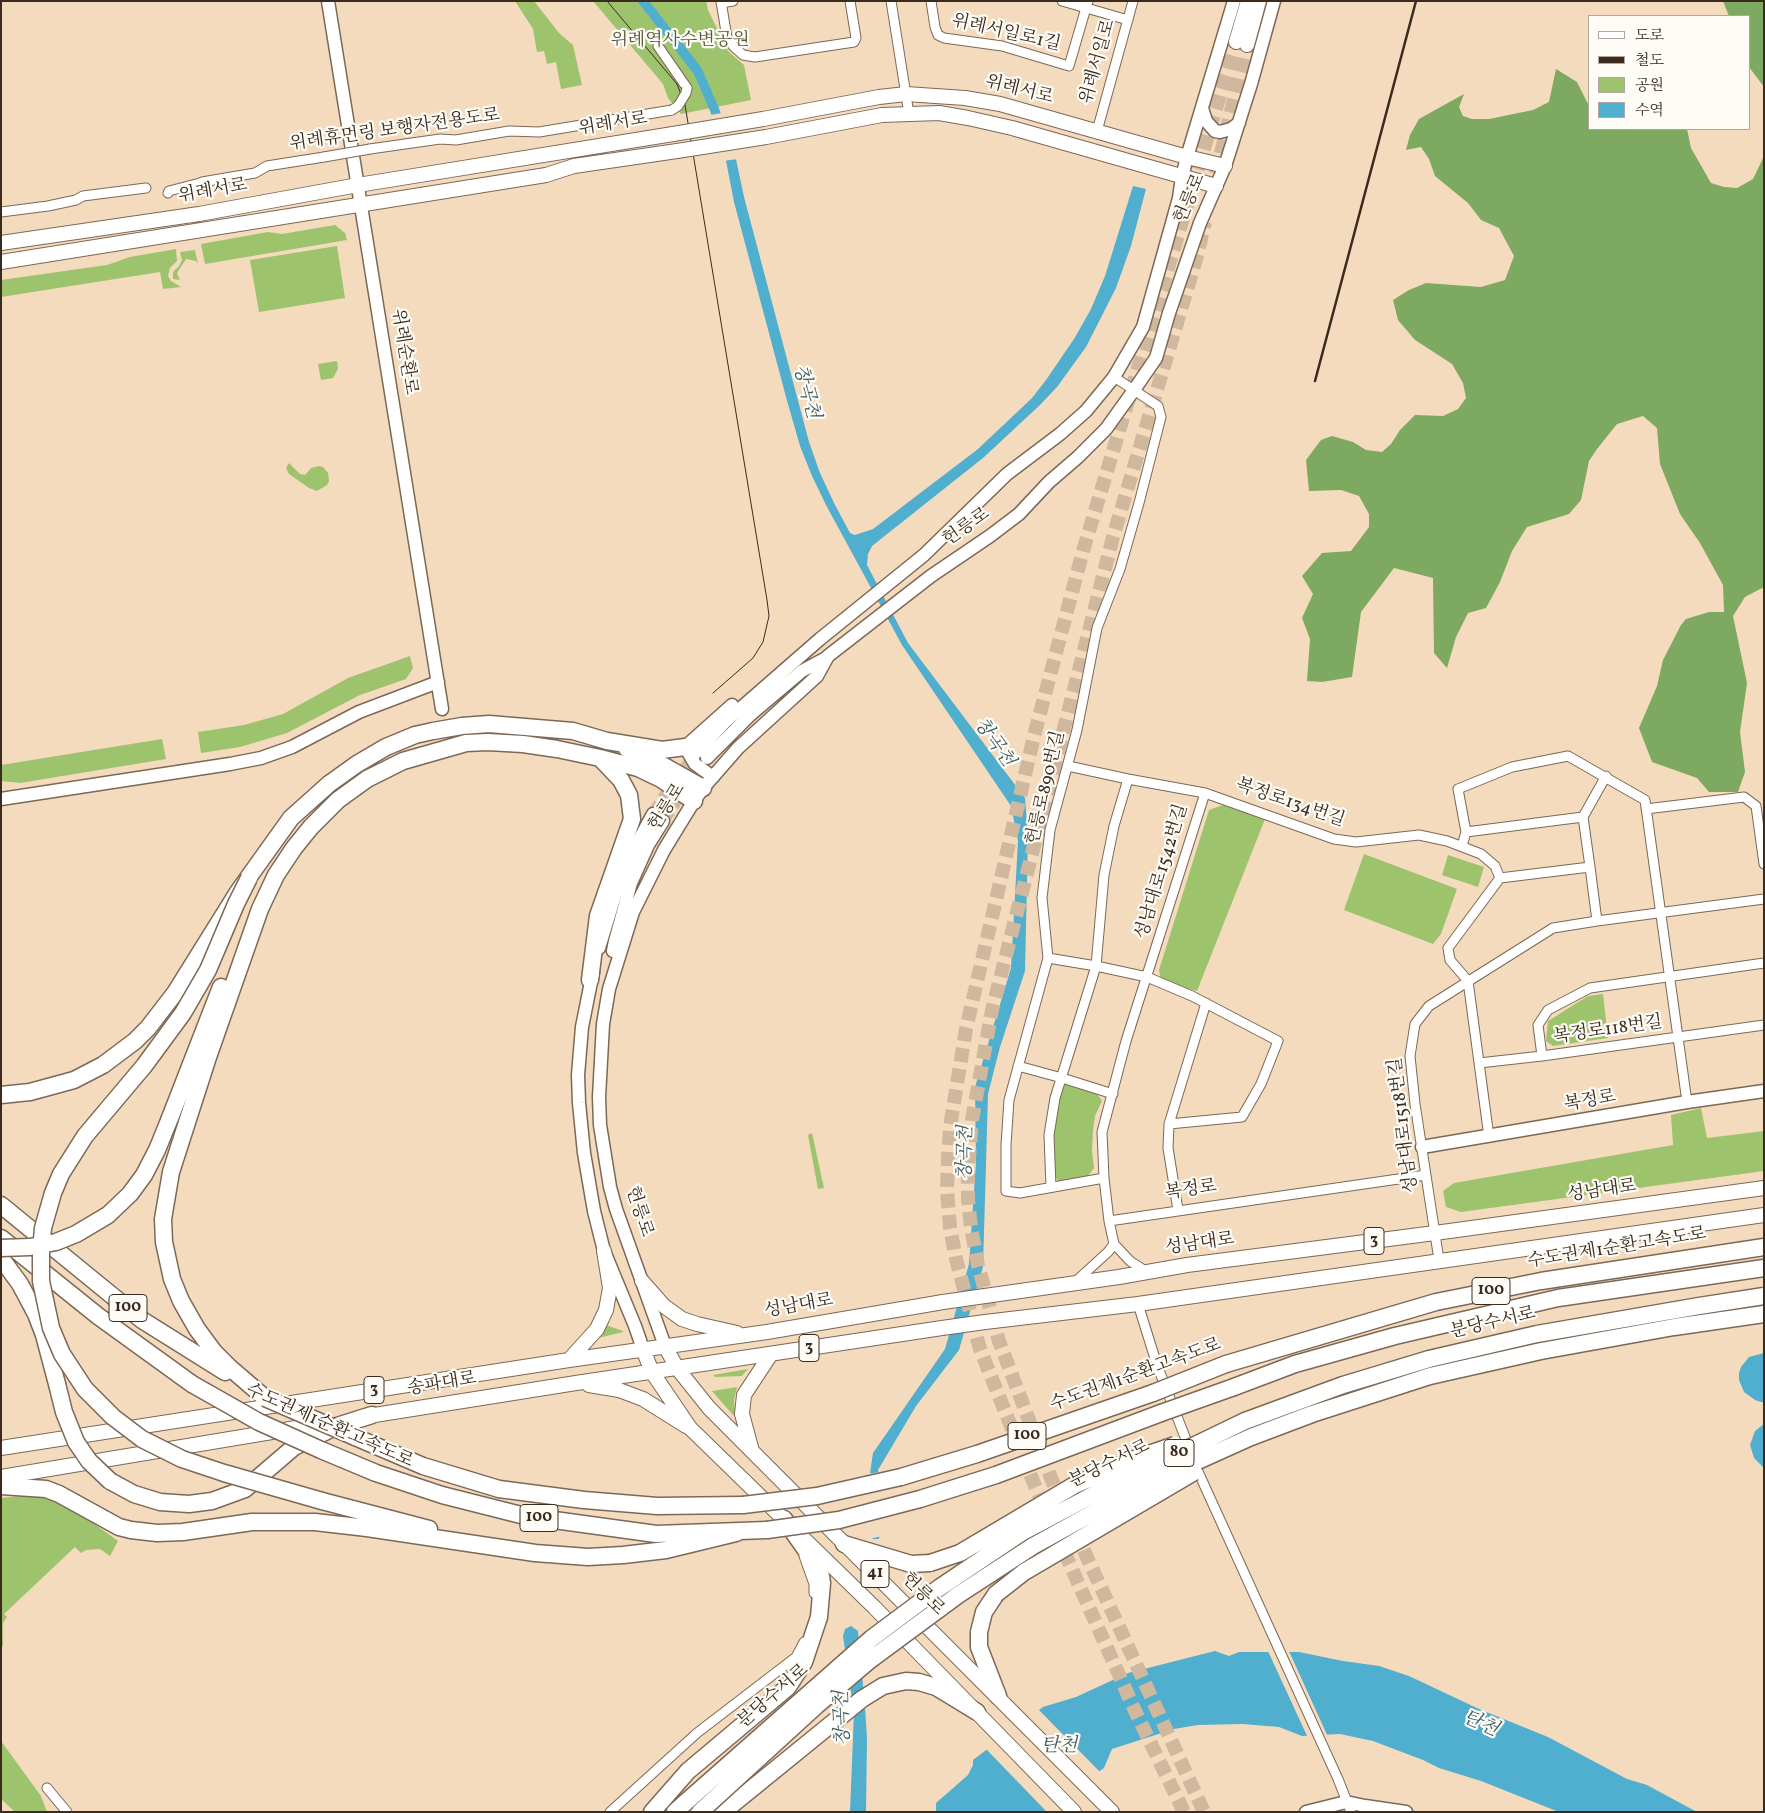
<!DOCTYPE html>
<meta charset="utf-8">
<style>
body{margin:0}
#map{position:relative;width:1765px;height:1813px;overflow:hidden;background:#f4dbbe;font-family:Vollkorn,"Noto Serif KR",serif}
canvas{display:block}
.frame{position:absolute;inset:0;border:2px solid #3b2a1e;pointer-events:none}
.legend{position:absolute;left:1588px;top:15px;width:162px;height:115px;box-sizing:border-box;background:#fdfcf7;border:1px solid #afa8a0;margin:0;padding:6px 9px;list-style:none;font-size:15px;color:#3b2a1e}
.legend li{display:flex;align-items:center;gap:10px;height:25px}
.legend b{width:25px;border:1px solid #afa8a0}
</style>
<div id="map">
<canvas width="1765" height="1813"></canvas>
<div class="frame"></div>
<ul class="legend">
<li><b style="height:6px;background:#fff"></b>도로</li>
<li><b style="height:6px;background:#3b2a1e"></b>철도</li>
<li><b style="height:14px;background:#9ec36d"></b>공원</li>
<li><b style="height:14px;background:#50afce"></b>수역</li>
</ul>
</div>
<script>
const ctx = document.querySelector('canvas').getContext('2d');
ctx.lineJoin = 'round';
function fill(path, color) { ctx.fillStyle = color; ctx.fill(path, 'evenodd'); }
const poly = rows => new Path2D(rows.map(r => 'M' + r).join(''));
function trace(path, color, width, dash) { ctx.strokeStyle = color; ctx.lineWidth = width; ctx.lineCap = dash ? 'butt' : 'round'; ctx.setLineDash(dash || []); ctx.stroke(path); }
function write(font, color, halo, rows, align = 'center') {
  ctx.font = font + ' Vollkorn,"Noto Serif KR",serif'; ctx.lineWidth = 4.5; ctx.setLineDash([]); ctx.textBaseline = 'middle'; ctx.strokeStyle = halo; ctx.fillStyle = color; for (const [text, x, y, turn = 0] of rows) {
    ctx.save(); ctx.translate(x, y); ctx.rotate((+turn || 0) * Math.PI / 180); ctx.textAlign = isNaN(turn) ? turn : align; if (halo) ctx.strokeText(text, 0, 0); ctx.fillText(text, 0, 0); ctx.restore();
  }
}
fill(poly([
 [515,1,534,1,559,33,573,45,582,85,561,89,556,62,547,64,544,51,537,52,533,29],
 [593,1,706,1,708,10,728,51,744,65,751,100,681,114,668,98,663,84],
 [335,225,345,233,347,240,205,264,201,244,268,232,282,234],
 [337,246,345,298,259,312,250,260],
 [176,249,177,261,170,268,168,276,171,281,181,287,163,289,160,272,1,297,1,280,107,265,130,257],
 [195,250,198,264,196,261,186,259,177,273,180,280,173,279,173,272,179,266,182,260,180,252],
 [337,361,338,369,333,378,321,380,318,364],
 [289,463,300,474,305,475,311,468,319,466,323,467,328,473,329,481,327,485,317,491,309,488,289,474,286,468],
 [410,656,413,668,406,679,360,695,287,733,240,747,201,753,198,732,244,725,283,714,348,678],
 [162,739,166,759,20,783,1,781,1,765],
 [1223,805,1265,819,1197,991,1161,981,1159,970,1209,810],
 [1364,854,1457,889,1441,934,1433,944,1344,910],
 [1448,855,1484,867,1478,887,1442,875],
 [1603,994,1608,1038,1553,1046,1546,1041,1548,1021,1588,996],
 [1070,1082,1096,1092,1102,1101,1095,1116,1093,1131,1092,1151,1094,1168,1088,1176,1060,1182,1054,1176,1051,1135,1061,1086],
 [1701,1108,1707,1138,1764,1131,1764,1171,1461,1212,1446,1207,1443,1191,1454,1183,1673,1145,1671,1115],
 [812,1133,824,1188,818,1189,808,1135],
 [603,1324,623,1331,623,1332,594,1339],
 [748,1369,742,1376,715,1377,713,1375],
 [737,1387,734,1400,735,1415,733,1415,712,1391],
 [41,1494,68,1505,118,1541,110,1556,100,1549,86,1550,81,1553,75,1547,4,1614,7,1617,3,1623,3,1645,1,1651,1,1498],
 [1,1741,41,1796,47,1812,15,1812,1,1799]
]), '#9ec36d');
fill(poly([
 [1723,1,1764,1,1764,87,1749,67,1749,16,1729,16],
 [1556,69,1577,82,1589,106,1589,129,1687,129,1691,148,1711,183,1724,187,1737,188,1753,179,1764,156,1764,587,1745,597,1733,616,1747,683,1740,732,1745,772,1738,792,1709,792,1697,778,1652,762,1639,728,1657,686,1663,660,1681,625,1686,619,1709,612,1724,612,1723,585,1700,543,1680,514,1660,464,1657,428,1643,416,1617,424,1597,449,1589,461,1581,500,1569,514,1527,527,1512,551,1500,582,1486,608,1468,613,1456,637,1447,668,1434,653,1433,578,1394,568,1361,612,1352,677,1322,682,1307,681,1310,639,1302,618,1313,594,1302,576,1322,553,1351,551,1369,527,1369,514,1359,496,1341,490,1309,491,1306,460,1321,440,1332,436,1353,442,1366,450,1382,452,1391,444,1400,430,1415,415,1443,416,1458,409,1466,398,1463,383,1452,364,1415,340,1398,320,1393,300,1409,290,1426,283,1481,287,1505,280,1514,256,1499,228,1481,220,1468,203,1435,176,1429,159,1421,147,1406,150,1410,135,1419,119,1464,94,1459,107,1463,116,1472,119,1489,119,1533,110,1549,102]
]), '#7ea960');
fill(poly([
 [637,1,649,1,701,67,719,108,736,159,744,197,809,442,820,473,834,503,850,533,855,535,873,529,978,449,1032,398,1046,380,1074,339,1091,309,1105,276,1133,186,1146,189,1131,246,1116,288,1086,347,1057,387,1040,405,983,458,872,546,868,554,867,565,908,643,1025,798,1028,837,1025,971,1000,1047,988,1094,983,1267,959,1350,916,1406,878,1470,880,1531,879,1539,873,1539,862,1528,873,1453,945,1349,969,1264,976,1162,975,1087,1011,968,1018,841,1011,806,902,645,826,505,812,476,800,446,786,397,734,202,726,161,710,111,694,74],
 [1764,1353,1764,1402,1761,1402,1755,1400,1744,1392,1739,1380,1739,1373,1741,1367,1749,1357],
 [1764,1424,1764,1468,1754,1458,1750,1445,1755,1431],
 [851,1626,858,1631,865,1707,867,1738,866,1812,850,1812,854,1712,843,1636,845,1629],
 [1215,1651,1229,1656,1239,1652,1299,1652,1343,1661,1379,1666,1409,1676,1479,1709,1548,1737,1627,1779,1647,1785,1697,1812,1559,1812,1481,1781,1439,1768,1423,1760,1373,1741,1340,1734,1302,1736,1279,1727,1242,1724,1198,1725,1174,1729,1112,1749,1104,1768,1043,1812,936,1812,936,1803,968,1775,973,1765,973,1760,1043,1707,1076,1697,1128,1673]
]), '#50afce');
fill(poly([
 [723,113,738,159,723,161,709,115],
 [880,1472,883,1531,882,1536,869,1539,860,1528,867,1474],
 [1267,1649,1288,1649,1328,1737,1308,1738],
 [1037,1708,1101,1773,1047,1812,985,1748]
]), '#f4dbbe');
trace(poly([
 [653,814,661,801,696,753],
 [663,821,700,765,706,759]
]), '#cfb89e', 12, [12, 6]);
trace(poly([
 [1216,174,1247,45],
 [1063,1504,1051,1478,999,1341,978,1265,971,1228,968,1199,968,1170,972,1120,992,1010,1113,537,1197,256,1205,222],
 [1075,1531,1204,1812],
 [1184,1812,1136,1713,1035,1486,980,1349,956,1259,950,1227,947,1191,948,1159,950,1127,966,1029,1034,736,1083,551,1236,42]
]), '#cfb89e', 14, [14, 7]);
const street = poly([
 [721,1,727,38,734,47,743,55,755,57,854,42,856,38,850,1],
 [891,1,909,114],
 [931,1,935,27,938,35,944,38,1002,46,1069,66,1088,1],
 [1062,1,1128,20],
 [721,3,733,1],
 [658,46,687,88],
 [1097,131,1133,1],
 [370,149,440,139,456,140,509,131,539,132,672,110],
 [168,193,169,191,200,183,202,182,255,173,267,166,324,157],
 [1,212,48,206,76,200,83,196,146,188],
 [1068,766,1128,779,1205,793,1334,839,1356,842,1419,835,1447,841,1481,854,1495,866,1500,878,1448,948,1450,960,1468,981,1489,1137],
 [1646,809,1744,797,1756,806,1764,864],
 [1583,817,1590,867],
 [1466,832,1583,817,1606,776],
 [1462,846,1466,832,1458,789,1512,767,1568,756,1645,800,1687,1102],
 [1500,878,1590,867,1597,921],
 [1048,958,1096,966,1147,977,1192,996,1278,1041,1261,1084,1242,1117,1169,1124],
 [1542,1056,1538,1025,1548,1010,1590,988,1764,963],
 [1479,1063,1542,1056,1764,1025],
 [1018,1066,1062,1078,1113,1094],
 [1104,1178,1020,1193,1006,1191,1006,1145,1009,1100,1048,958,1042,898,1050,830,1077,730,1097,628,1120,569,1139,503,1161,417,1158,406,1114,377],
 [1051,1187,1049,1135,1055,1098,1096,966,1104,875,1114,826,1128,779],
 [1178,1210,1168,1148,1169,1124,1206,1003],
 [1109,1221,1426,1175],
 [1439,1260,1415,1104,1410,1056,1415,1024,1429,1006,1553,928,1597,921,1764,899],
 [1147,1272,1130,1261,1114,1244,1109,1221,1104,1178,1102,1132,1126,1041,1205,793],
 [1075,1282,1108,1252,1114,1244],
 [1138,1304,1157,1365,1190,1450],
 [1196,1467,1338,1779,1351,1812],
 [804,1556,814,1584,814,1593],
 [47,1788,67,1812],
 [610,1812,697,1733,796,1657,804,1642]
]);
const secondary = poly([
 [328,1,442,709],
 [1202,108,1206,121,1215,131,1220,132,1231,129,1239,123],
 [696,753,726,721,820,639,924,555,1007,474,1060,434,1086,411,1114,377,1143,327,1179,198,1182,177,1187,157,1234,1],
 [707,758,750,715,802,671,826,658],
 [713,777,695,764,685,747,732,705],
 [1,799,230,764,261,758,292,747,359,712,438,682],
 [599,948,617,889,641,836,653,814],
 [613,951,615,941,631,883,648,845,663,821],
 [593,972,582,1027,578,1075,579,1103,584,1153,594,1211,604,1251,635,1326,643,1349],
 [1422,1147,1687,1102,1764,1091],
 [665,1346,616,1209,610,1187,600,1125,599,1097,603,1024,609,989,633,912,664,850,694,801,703,788,738,748,817,676,828,656,931,576,990,536,1019,514,1049,482,1078,457,1106,429,1134,390,1156,358,1169,313,1200,223,1225,166,1251,84,1274,1],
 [1306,1812,1346,1802,1365,1806,1406,1812]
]);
const primary = poly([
 [1236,42,1248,1],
 [1247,45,1259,1],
 [763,119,879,97,906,94,965,98,1000,104,1187,157,1225,166],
 [766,137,882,115,939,113,968,118,1012,128,1216,186],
 [1,243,199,214,358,185,673,134],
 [1,262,546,175,574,166,677,151],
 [642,1281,664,1306,682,1319,697,1324,737,1333],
 [985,1296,1119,1277,1187,1265,1435,1233,1764,1188],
 [985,1322,1138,1304,1764,1215],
 [665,1346,677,1368,709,1408,1112,1812],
 [643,1349,652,1372,690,1428,874,1607,1074,1812],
 [569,1360,597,1329,606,1310,610,1288,604,1251],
 [589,1385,619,1390,643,1399,686,1426],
 [362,1417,576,1383,942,1328],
 [1,1448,569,1360,767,1332,943,1302],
 [752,1451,742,1414,744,1395,771,1354],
 [1,1477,326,1423]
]);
const highway = poly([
 [627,749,664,766,703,788],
 [590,980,598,916,632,819,629,795,621,780,600,758],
 [1,1095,30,1092,74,1080,103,1065,135,1041,148,1028,175,993,238,892,291,818,329,784,357,764,386,747,415,735,433,731,462,726,489,724,573,731,607,741,662,750,685,747],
 [170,1118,221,987],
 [1,1205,142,1320,225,1372],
 [1,1238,98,1316,192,1384],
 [1,1258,20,1284,36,1314,44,1335,57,1384],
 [1226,1364,1436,1302,1541,1281,1764,1247],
 [1234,1387,1295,1364,1395,1336,1558,1298,1764,1268],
 [265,1398,229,1367,214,1352,197,1329,181,1301,172,1279,164,1242,163,1219,171,1172,208,1057,260,909,276,875,294,848,311,827,338,800,367,779,403,761,466,743,488,742,523,744,557,749,600,758,638,768,661,779,694,801],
 [355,1437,423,1466,499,1489,584,1500,657,1506,743,1505],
 [321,1450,376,1473,442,1495,525,1516,656,1534,767,1530],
 [901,1477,977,1454,1153,1393],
 [110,1481,134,1494,160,1502,189,1504,212,1501,245,1489,294,1447,337,1426,372,1415],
 [1,1486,46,1489,59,1494,119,1527,131,1530,157,1533,183,1532,252,1522,315,1522,367,1528,535,1553,588,1557,623,1555,666,1550,736,1533],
 [920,1499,996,1475,1161,1413],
 [322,1501,429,1529],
 [844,1544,911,1564,930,1563],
 [996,1594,984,1612,979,1632,979,1647,998,1696],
 [652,1812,688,1771,788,1687,804,1662,819,1617,822,1583,820,1570,784,1519],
 [675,1812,686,1802],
 [723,1812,862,1699,883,1686,906,1681,919,1682,936,1687,977,1712]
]);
trace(street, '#7c6856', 11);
trace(secondary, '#7c6856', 15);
trace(primary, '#7c6856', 16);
trace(highway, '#7c6856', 19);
trace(street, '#fff', 9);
trace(secondary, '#fff', 12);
trace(primary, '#fff', 14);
trace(highway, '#fff', 16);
trace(poly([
 [607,1,677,84,685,105,767,600,769,616,763,642,753,658,713,693]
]), '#3b2a1e', 1);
trace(poly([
 [1315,381,1416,1]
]), '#3b2a1e', 2.5);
const streetBridge = poly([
 [672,110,678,106,686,93,687,88],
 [324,157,370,149]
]);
const primaryBridge = poly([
 [673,134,763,119],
 [677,151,766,137],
 [943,1302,985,1296],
 [942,1328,985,1322]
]);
const highwayBridge = poly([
 [249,878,236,904,208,970,183,1013,144,1066,85,1136,61,1174,53,1193,43,1228,41,1251,41,1281,51,1328,62,1354,85,1389,113,1417,142,1439,182,1459,224,1473,322,1501],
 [1,1248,30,1247,56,1242,76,1234,108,1215,130,1194,144,1175,157,1150,170,1118],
 [57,1384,64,1412,76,1442,89,1461,110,1481],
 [192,1384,259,1422,321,1450],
 [1153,1393,1226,1364],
 [265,1398,355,1437],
 [1161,1413,1234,1387],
 [743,1505,817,1496,901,1477],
 [767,1530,839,1520,920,1499],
 [930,1563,960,1553,1073,1486,1137,1458,1175,1445],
 [996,1594,1024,1572,1194,1472],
 [686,1802,872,1638,939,1588,1021,1533,1104,1489,1245,1421,1343,1385,1429,1359,1537,1334,1699,1306,1764,1296],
 [700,1812,816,1706,870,1660,958,1595,1033,1546,1142,1486,1251,1437,1312,1414,1430,1376,1541,1351,1674,1327,1764,1314]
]);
trace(streetBridge, '#7c6856', 11, []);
trace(primaryBridge, '#7c6856', 16, []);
trace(highwayBridge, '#7c6856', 19, []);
trace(streetBridge, '#fff', 9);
trace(primaryBridge, '#fff', 14);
trace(highwayBridge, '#fff', 16);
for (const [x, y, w] of [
 [1374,1241,20],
 [1491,1291,38],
 [128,1308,38],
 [809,1348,20],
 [374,1390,20],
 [1027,1436,38],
 [1179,1453,30],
 [539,1518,38],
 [875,1574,28]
]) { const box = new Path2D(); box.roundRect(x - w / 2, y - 13.5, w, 27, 4); ctx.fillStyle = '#fdfcf7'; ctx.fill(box); trace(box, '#3b2a1e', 1); }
write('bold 16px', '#3b2a1e', null, [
 ["3",1374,1241],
 ["100",1491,1291],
 ["100",128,1308],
 ["3",809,1348],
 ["3",374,1390],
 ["100",1027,1436],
 ["80",1179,1453],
 ["100",539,1518],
 ["41",875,1574]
]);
write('18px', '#3b2a1e', '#fdfcf7', [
 ["위례서일로1길",1006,34,13],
 ["위례서일로",1099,62,-74],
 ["위례서로",1019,91,14],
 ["위례서로",613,125,-9],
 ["위례휴먼링 보행자전용도로",395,131,-8],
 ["위례서로",213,192,-10],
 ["헌릉로",1191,199,-67],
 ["위례순환로",403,352,81],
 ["헌릉로",967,528,-35],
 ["헌릉로890번길",1047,788,-77],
 ["복정로134번길",1290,804,19],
 ["헌릉로",668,808,-58],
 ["성남대로1542번길",1163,872,-73],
 ["복정로118번길",1608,1031,-8],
 ["복정로",1590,1102,-10],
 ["성남대로1518번길",1405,1125,-97],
 ["복정로",1191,1191,-8],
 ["성남대로",1602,1192,-8],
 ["헌릉로",638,1212,72],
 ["성남대로",1200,1245,-8],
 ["수도권제1순환고속도로",1617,1249,-9],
 ["성남대로",799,1307,-10],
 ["분당수서로",1493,1324,-13],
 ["수도권제1순환고속도로",1136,1376,-20],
 ["송파대로",442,1385,-9],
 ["수도권제1순환고속도로",329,1427,24],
 ["분당수서로",1110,1465,-26],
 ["헌릉로",922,1595,45],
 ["분당수서로",774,1697,-41]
]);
write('18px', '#595836', '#fdfcf7', [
 ["위례역사수변공원",680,42]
]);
write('italic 19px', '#435f64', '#fdfcf7', [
 ["창곡천",805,392,75],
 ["창곡천",993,743,55],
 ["창곡천",967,1153,-89],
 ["창곡천",844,1718,-92],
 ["탄천",1480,1725,24],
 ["탄천",1059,1748]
]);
</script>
